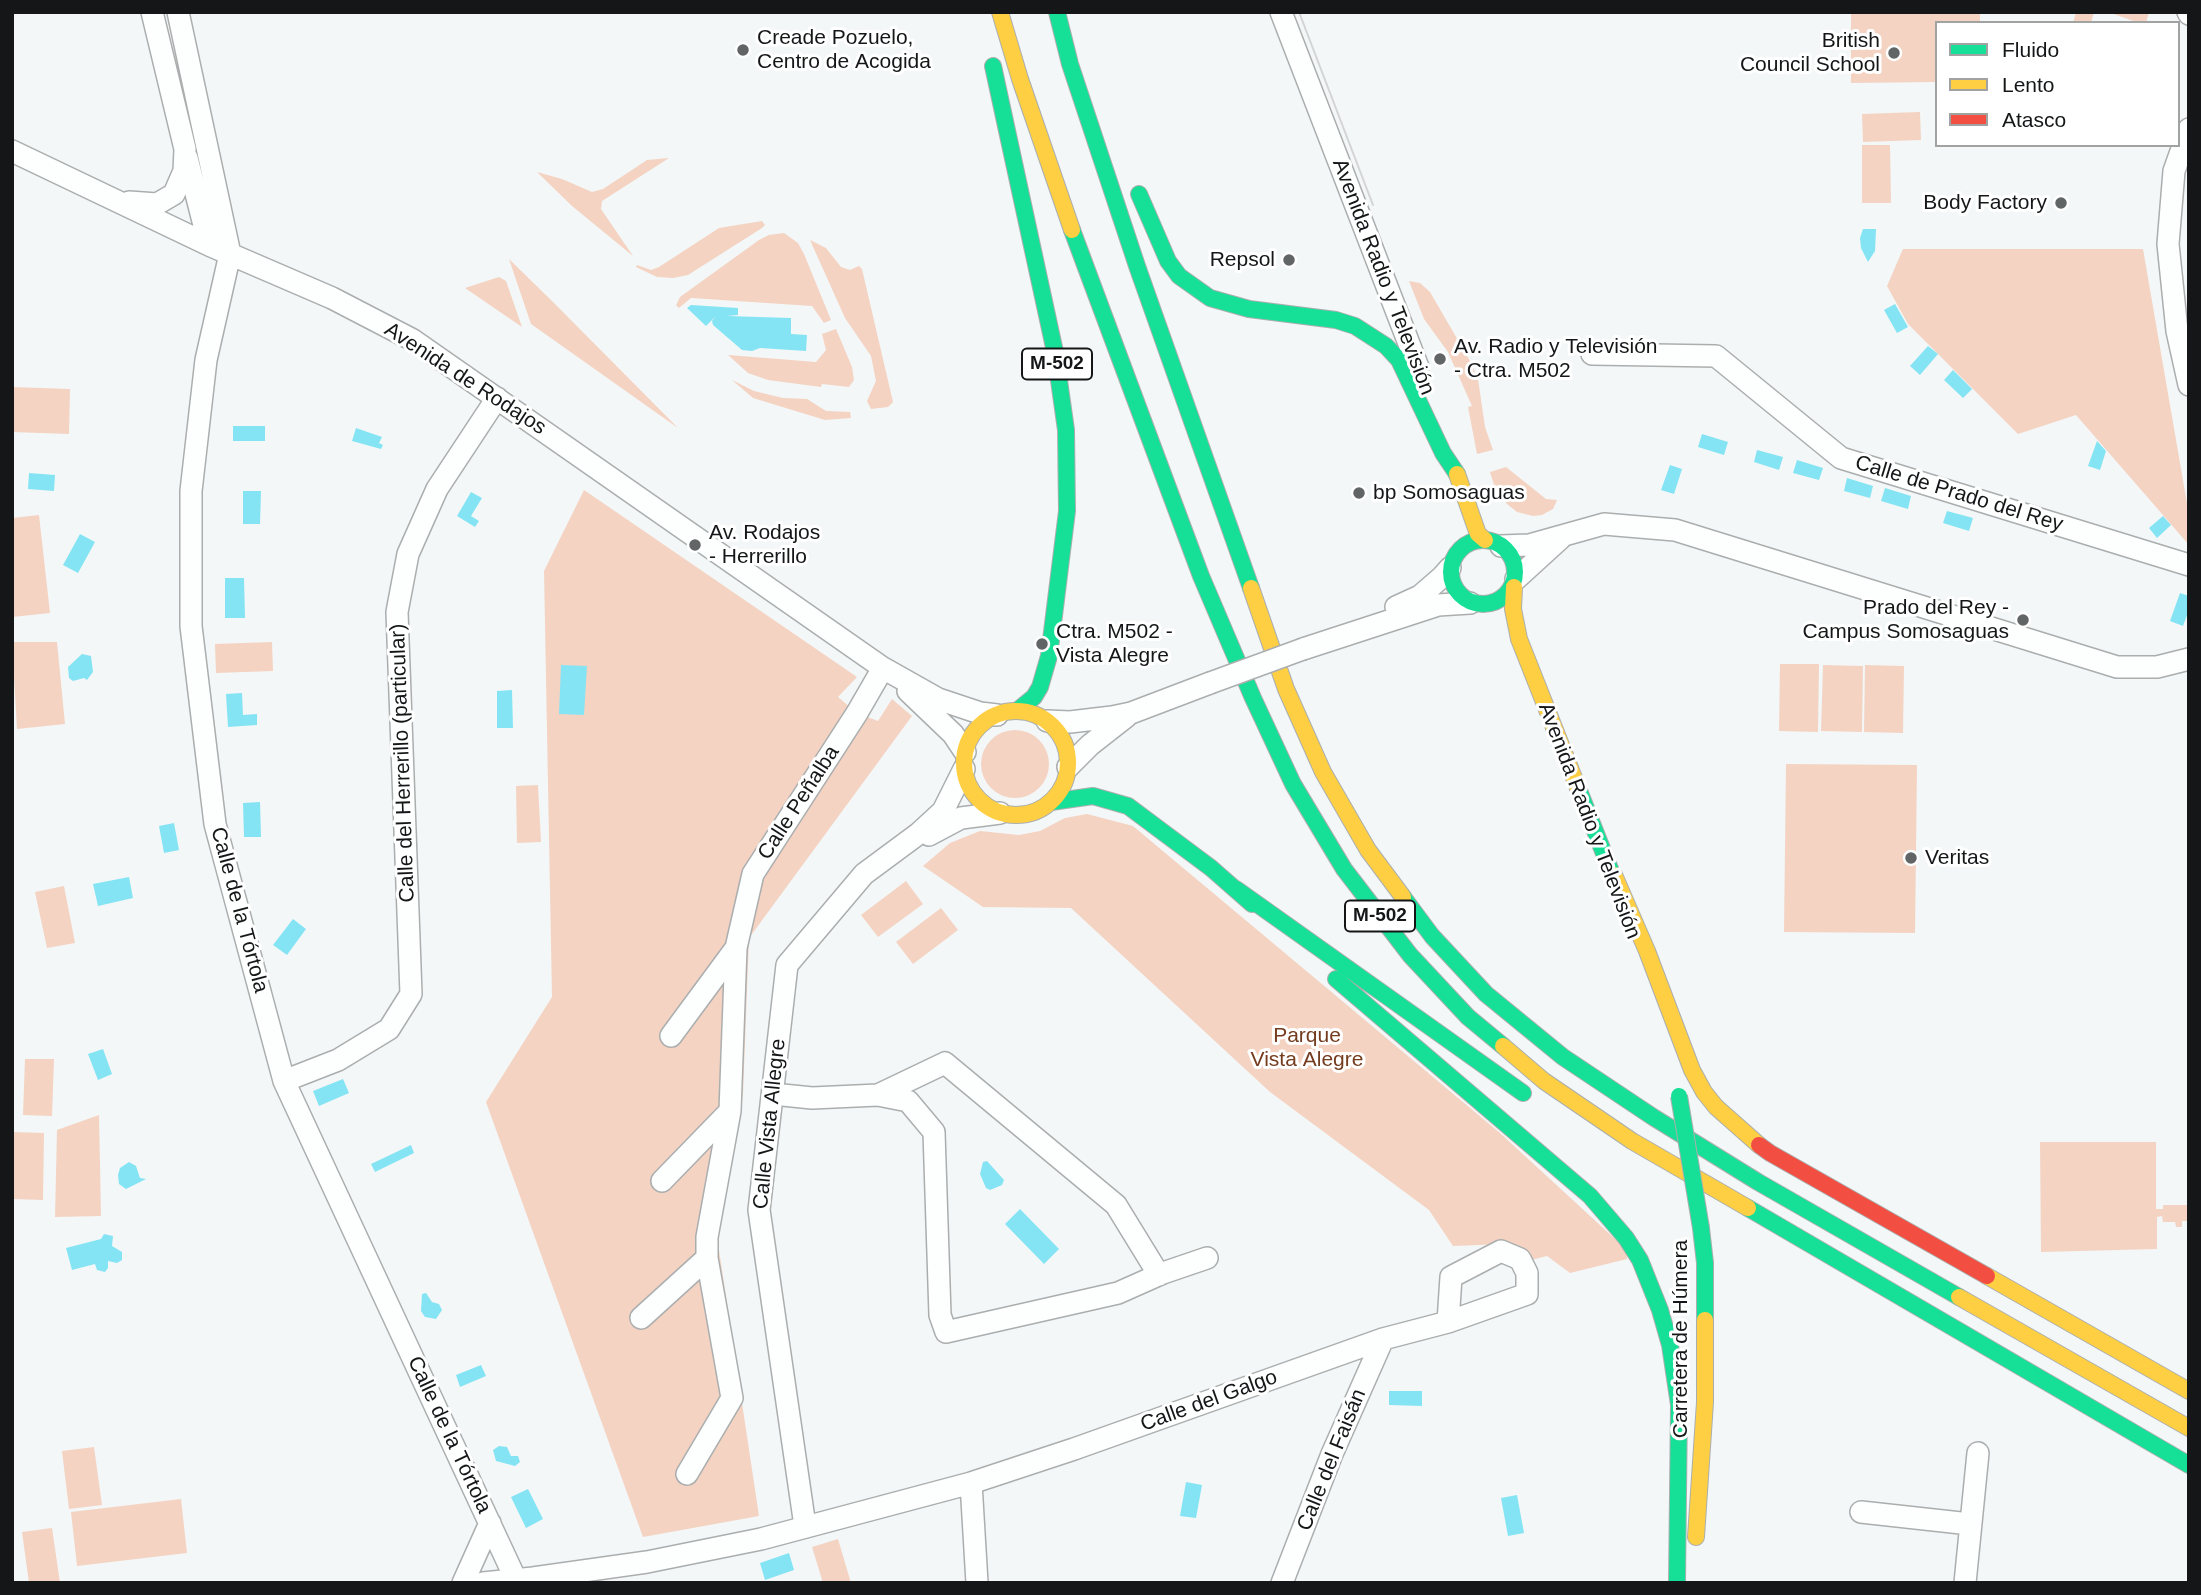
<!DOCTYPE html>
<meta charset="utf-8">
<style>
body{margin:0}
#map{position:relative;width:2201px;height:1595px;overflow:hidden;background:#f3f7f7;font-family:Arial,sans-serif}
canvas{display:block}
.frame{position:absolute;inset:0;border:14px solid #141617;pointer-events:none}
.legend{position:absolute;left:1935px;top:21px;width:245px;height:126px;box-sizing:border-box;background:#fff;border:2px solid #a1a2a2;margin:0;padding:9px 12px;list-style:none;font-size:21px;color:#141617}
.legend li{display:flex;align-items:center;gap:14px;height:35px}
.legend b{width:35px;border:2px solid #a1a2a2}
</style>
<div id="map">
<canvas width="2201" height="1595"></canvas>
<div class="frame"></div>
<ul class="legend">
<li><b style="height:9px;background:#16e098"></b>Fluido</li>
<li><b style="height:9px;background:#ffcf43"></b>Lento</li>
<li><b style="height:9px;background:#f24e42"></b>Atasco</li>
</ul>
</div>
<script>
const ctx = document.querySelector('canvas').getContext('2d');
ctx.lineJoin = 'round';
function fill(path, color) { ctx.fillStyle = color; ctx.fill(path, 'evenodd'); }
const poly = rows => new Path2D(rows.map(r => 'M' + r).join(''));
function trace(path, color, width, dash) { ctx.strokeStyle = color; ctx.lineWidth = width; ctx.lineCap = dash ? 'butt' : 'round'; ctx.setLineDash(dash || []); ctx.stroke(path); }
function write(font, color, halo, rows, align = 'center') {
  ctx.font = font + ' Arial,sans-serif'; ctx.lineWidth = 6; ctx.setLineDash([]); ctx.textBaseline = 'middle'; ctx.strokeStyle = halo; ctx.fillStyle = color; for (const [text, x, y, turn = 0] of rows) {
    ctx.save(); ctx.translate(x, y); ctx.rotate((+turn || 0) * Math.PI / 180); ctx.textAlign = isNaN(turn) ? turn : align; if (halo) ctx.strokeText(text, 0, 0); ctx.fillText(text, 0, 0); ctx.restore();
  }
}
fill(poly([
 [1851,12,1980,12,1980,23,1937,23,1937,82,1851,83],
 [2076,12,2094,12,2091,23,2073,23],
 [2108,12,2149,12,2146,23,2139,23],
 [1920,112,1921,140,1863,142,1862,114],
 [1862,145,1890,145,1891,203,1862,203],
 [669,158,602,201,601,209,633,256,572,206,537,172,562,179,592,192,603,189,647,160],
 [762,221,765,225,762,228,688,275,673,278,657,277,636,267,637,265,651,270,659,267,719,228],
 [784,233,798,243,804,254,831,320,824,323,812,306,691,298,679,308,676,305,680,297,759,240,769,235],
 [810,240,826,248,841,267,850,270,859,266,862,269,893,402,888,407,871,409,867,401,876,381,871,356,845,318],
 [1903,249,2143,249,2189,515,2189,545,2076,415,2018,434,1908,324,1887,286],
 [509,259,554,303,678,428,531,324],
 [499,277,506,281,522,327,465,288],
 [1409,281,1420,283,1430,292,1470,361,1478,379,1485,427,1493,450,1477,454,1468,407,1472,406,1448,352,1424,319],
 [836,329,852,367,854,380,849,387,822,384,821,387,768,380,748,373,728,355,816,362,826,350,822,334],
 [732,380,754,391,783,398,807,399,826,411,850,412,851,418,825,420,753,398],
 [12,387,70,389,69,434,12,432],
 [1506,467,1546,499,1557,500,1553,509,1542,515,1533,516,1517,512,1507,504,1495,488,1490,472],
 [584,490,857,677,838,697,857,713,878,721,892,699,912,716,749,938,743,1094,716,1230,759,1516,643,1537,486,1102,552,997,544,571],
 [39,515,50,613,12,617,12,518],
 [12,642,57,642,65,724,17,729],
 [272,642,273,671,216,673,215,644],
 [1780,664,1819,664,1818,732,1779,731],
 [1823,665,1863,666,1862,732,1821,731],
 [1865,665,1904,666,1903,733,1864,732],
 '981 764a34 34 0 1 1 68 0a34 34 0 1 1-68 0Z',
 [1786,764,1917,765,1915,933,1784,932],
 [538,785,541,842,517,843,516,786],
 [1087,814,1133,826,1500,1133,1626,1249,1627,1259,1570,1273,1547,1256,1531,1260,1505,1244,1453,1246,1429,1210,1270,1092,1071,908,983,907,923,866,950,843,980,831,1019,835,1040,831,1065,818],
 [906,881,923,904,878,937,861,915],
 [64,886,75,943,47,948,35,892],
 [941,908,958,930,913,964,896,942],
 [25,1059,54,1059,52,1116,23,1115],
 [99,1115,101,1216,55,1217,57,1130],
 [13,1132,44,1133,43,1200,12,1199],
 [2040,1142,2156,1142,2156,1209,2163,1209,2163,1205,2189,1205,2189,1221,2182,1221,2182,1227,2176,1227,2175,1222,2163,1222,2162,1216,2157,1217,2157,1249,2041,1252],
 [94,1447,102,1505,69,1509,62,1451],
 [181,1499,187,1553,77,1566,71,1512],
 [52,1528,60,1583,29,1583,22,1532],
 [838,1539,851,1583,823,1583,812,1547]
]), '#f4d3c3');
fill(poly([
 [1863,229,1876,229,1875,251,1868,262,1861,248,1860,238],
 [1895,304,1908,327,1897,333,1884,310],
 [691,305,738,308,738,315,727,316,791,318,791,334,807,335,806,351,760,348,752,351,742,350,713,325,712,321,716,316,706,326,687,308],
 [1928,346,1938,354,1920,375,1910,366],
 [1953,370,1972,389,1963,398,1944,380],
 [233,426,265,426,265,441,233,441],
 [356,428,382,437,379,443,383,445,381,449,352,441],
 [1702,434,1728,442,1724,455,1698,447],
 [2097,441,2106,451,2100,470,2088,466],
 [1757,450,1783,457,1779,470,1754,462],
 [1797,460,1823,468,1819,480,1793,473],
 [1670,465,1682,469,1674,494,1661,490],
 [29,473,55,475,54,491,28,489],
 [1847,478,1873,486,1870,498,1844,491],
 [1885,488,1911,496,1908,509,1881,501],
 [243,491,261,491,260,524,243,524],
 [471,492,482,498,471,516,479,521,475,527,457,516],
 [1947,511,1973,518,1969,531,1943,523],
 [2163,516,2171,525,2157,538,2149,528],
 [80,534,95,542,78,573,63,565],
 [225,578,244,578,245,618,225,618],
 [2180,593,2189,596,2189,610,2183,626,2170,621],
 [82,654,91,656,93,672,87,680,84,678,73,681,69,678,68,667],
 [561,665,587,666,584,715,559,714],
 [512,690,513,728,497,728,497,691],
 [242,693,243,715,257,714,257,725,228,727,226,694],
 [260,802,261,837,244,837,243,803],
 [174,823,179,850,164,853,159,826],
 [129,877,133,898,98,906,93,884],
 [293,919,306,929,287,955,273,945],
 [103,1049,112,1074,98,1080,88,1054],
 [343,1079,349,1093,319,1106,313,1091],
 [411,1145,414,1153,375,1172,371,1164],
 [987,1161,1004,1180,1002,1185,990,1190,986,1188,980,1174,983,1162],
 [129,1162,136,1166,140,1178,146,1179,126,1189,119,1184,118,1175,120,1168],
 [1020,1209,1059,1249,1044,1264,1005,1224],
 [104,1234,113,1236,112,1246,122,1252,122,1260,117,1263,108,1261,108,1268,105,1272,97,1270,95,1264,72,1270,66,1248,101,1239],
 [426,1293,432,1302,439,1304,442,1310,436,1319,425,1317,421,1311,422,1294],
 [481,1365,486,1376,460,1387,456,1375],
 [1389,1391,1422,1391,1422,1406,1389,1405],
 [499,1446,507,1447,511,1456,518,1456,520,1462,515,1466,496,1461,493,1450],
 [1186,1482,1202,1485,1196,1518,1180,1516],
 [528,1489,543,1519,526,1528,511,1497],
 [1517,1495,1524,1533,1508,1536,1501,1498],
 [789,1553,794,1570,765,1580,760,1563]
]), '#85e4f4');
const street = poly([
 [178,12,230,254,206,360,191,491,191,626,215,824,284,1081,516,1580],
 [1281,12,1418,367],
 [2188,12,2189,14],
 [2189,129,2174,171,2168,244,2177,331,2189,385],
 [12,151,209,245,332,298,413,340,883,668,938,699,980,713,997,715],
 [187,158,209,245],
 [129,202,157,204,174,194,184,171,185,149,152,12],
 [1592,354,1716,356,1841,458,2189,565],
 [1501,546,1529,545,1604,524,1675,530,2117,667,2157,667,2189,659],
 [1516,579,1561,538],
 [1396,607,1420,596,1442,577,1450,568],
 [1303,649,1438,605,1470,603],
 [908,691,953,734,965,752],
 [1047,721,1070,722,1112,717,1131,713,1210,683],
 [1068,767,1090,745,1127,716],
 [929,835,961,818,1000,813],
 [671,1036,736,948],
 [284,1081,338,1060,389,1029,411,994,397,612,408,554,437,489,497,398],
 [773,1094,812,1098,878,1095,908,1101,934,1132,940,1315,946,1332,1118,1293,1163,1273,1207,1258],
 [878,1095,945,1063,1116,1205,1159,1275],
 [662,1181,730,1111],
 [641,1318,707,1258],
 [687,1474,732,1398,707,1258,707,1237,730,1111,736,948,753,874,857,713,883,668],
 [971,1483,977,1583],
 [1861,1512,1970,1524],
 [805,1526,759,1210,787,965,864,874,918,834,943,811,964,769],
 [463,1583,490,1523],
 [483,1583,533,1578,647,1562,761,1539,971,1483,1074,1449,1383,1339,1448,1322,1527,1294,1527,1273,1520,1259,1501,1251,1451,1277,1448,1322],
 [1282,1583,1332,1454,1383,1339],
 [1965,1583,1978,1453]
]);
const fast = poly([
 [1057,12,1070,64,1137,266,1251,588],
 [993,66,1055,352,1066,430,1067,511,1049,656,1040,687,1034,697,1017,711],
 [1139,194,1168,261,1179,276,1210,298,1249,309,1336,320,1355,326,1386,346,1399,360,1443,453,1457,474],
 [1072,230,1201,576,1253,698,1293,784,1344,869,1410,955,1468,1017,1503,1046],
 '1451 572a32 32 0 1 1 64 0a32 32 0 1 1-64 0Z',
 [1578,788,1620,894],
 [1051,802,1093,796,1128,806,1211,868,1252,904],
 [1236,889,1523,1093],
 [1403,897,1432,936,1486,994,1563,1057,1653,1117,1758,1182,1959,1297],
 [1336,979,1590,1196,1626,1238,1640,1260,1660,1310,1670,1345,1679,1405,1677,1583],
 [1748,1208,2189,1465],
 [1701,1228,1705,1263,1705,1320]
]);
const slow = poly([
 [1000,12,1020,79,1072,230],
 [1457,474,1478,534,1485,540],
 [1514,587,1513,609,1519,639,1578,788],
 [1251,588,1286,689,1323,772,1368,850,1403,897],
 '964 763a52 52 0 1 1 104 0a52 52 0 1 1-104 0Z',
 [1614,875,1647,951,1692,1070,1704,1092,1716,1107,1759,1145],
 [1503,1046,1544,1081,1632,1141,1748,1208],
 [1987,1276,2189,1391],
 [1959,1297,2189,1428],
 [1696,1537,1705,1402,1705,1320]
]);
const jam = poly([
 [1759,1145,1770,1153,1987,1276]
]);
trace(street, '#abaeae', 24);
trace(fast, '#abaeae', 18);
trace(slow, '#abaeae', 18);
trace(jam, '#abaeae', 18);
trace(street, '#fdfefe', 21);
trace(fast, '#16e098', 16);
trace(slow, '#ffcf43', 16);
trace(jam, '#f24e42', 16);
trace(poly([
 [1299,12,1373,205]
]), '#d4d4d4', 2);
const streetBridge = poly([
 [1210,683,1303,649]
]);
const fastBridge = poly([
 [1679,1096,1701,1228]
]);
trace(streetBridge, '#abaeae', 24, []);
trace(fastBridge, '#abaeae', 18, []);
trace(streetBridge, '#fdfefe', 21);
trace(fastBridge, '#16e098', 16);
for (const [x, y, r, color] of [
 [743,50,7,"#626565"],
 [1894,53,7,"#626565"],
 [2061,203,7,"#626565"],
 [1289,260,7,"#626565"],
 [1440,359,7,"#626565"],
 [1359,493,7,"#626565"],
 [695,545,7,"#626565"],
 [2023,620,7,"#626565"],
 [1042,644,7,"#626565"],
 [1911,858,7,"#626565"]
]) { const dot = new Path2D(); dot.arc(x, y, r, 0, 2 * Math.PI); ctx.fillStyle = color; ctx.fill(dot); trace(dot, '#fff', 2.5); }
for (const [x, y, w] of [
 [1057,364,70],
 [1380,916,70]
]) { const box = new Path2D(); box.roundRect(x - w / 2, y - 15.5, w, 31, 5); ctx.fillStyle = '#fff'; ctx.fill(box); trace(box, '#141617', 2); }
write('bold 19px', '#141617', null, [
 ["M-502",1057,364],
 ["M-502",1380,916]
]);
write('21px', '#141617', '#fff', [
 ["Creade Pozuelo,",757,38],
 ["Centro de Acogida",757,62],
 ["British",1880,41,"right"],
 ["Council School",1880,65,"right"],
 ["Body Factory",2047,203,"right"],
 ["Repsol",1275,260,"right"],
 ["Av. Radio y Televisión",1454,347],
 ["- Ctra. M502",1454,371],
 ["bp Somosaguas",1373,493],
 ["Av. Rodajos",709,533],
 ["- Herrerillo",709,557],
 ["Prado del Rey -",2009,608,"right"],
 ["Campus Somosaguas",2009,632,"right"],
 ["Ctra. M502 -",1056,632],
 ["Vista Alegre",1056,656],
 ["Veritas",1925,858]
], 'left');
write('21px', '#141617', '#fff', [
 ["Avenida Radio y Televisión",1383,277,69],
 ["Avenida de Rodajos",465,379,33],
 ["Calle de Prado del Rey",1959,494,17],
 ["Calle del Herrerillo (particular)",403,763,-92],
 ["Calle Peñalba",799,803,-57],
 ["Avenida Radio y Televisión",1589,821,69],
 ["Calle de la Tórtola",239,910,75],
 ["Calle Vista Allegre",770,1124,-84],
 ["Carretera de Húmera",1681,1339,-90],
 ["Calle del Galgo",1209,1401,-20],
 ["Calle de la Tórtola",449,1435,65],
 ["Calle del Faisán",1332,1460,-68]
]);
write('21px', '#743b1e', '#fff', [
 ["Parque",1307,1036],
 ["Vista Alegre",1307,1060]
]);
</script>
